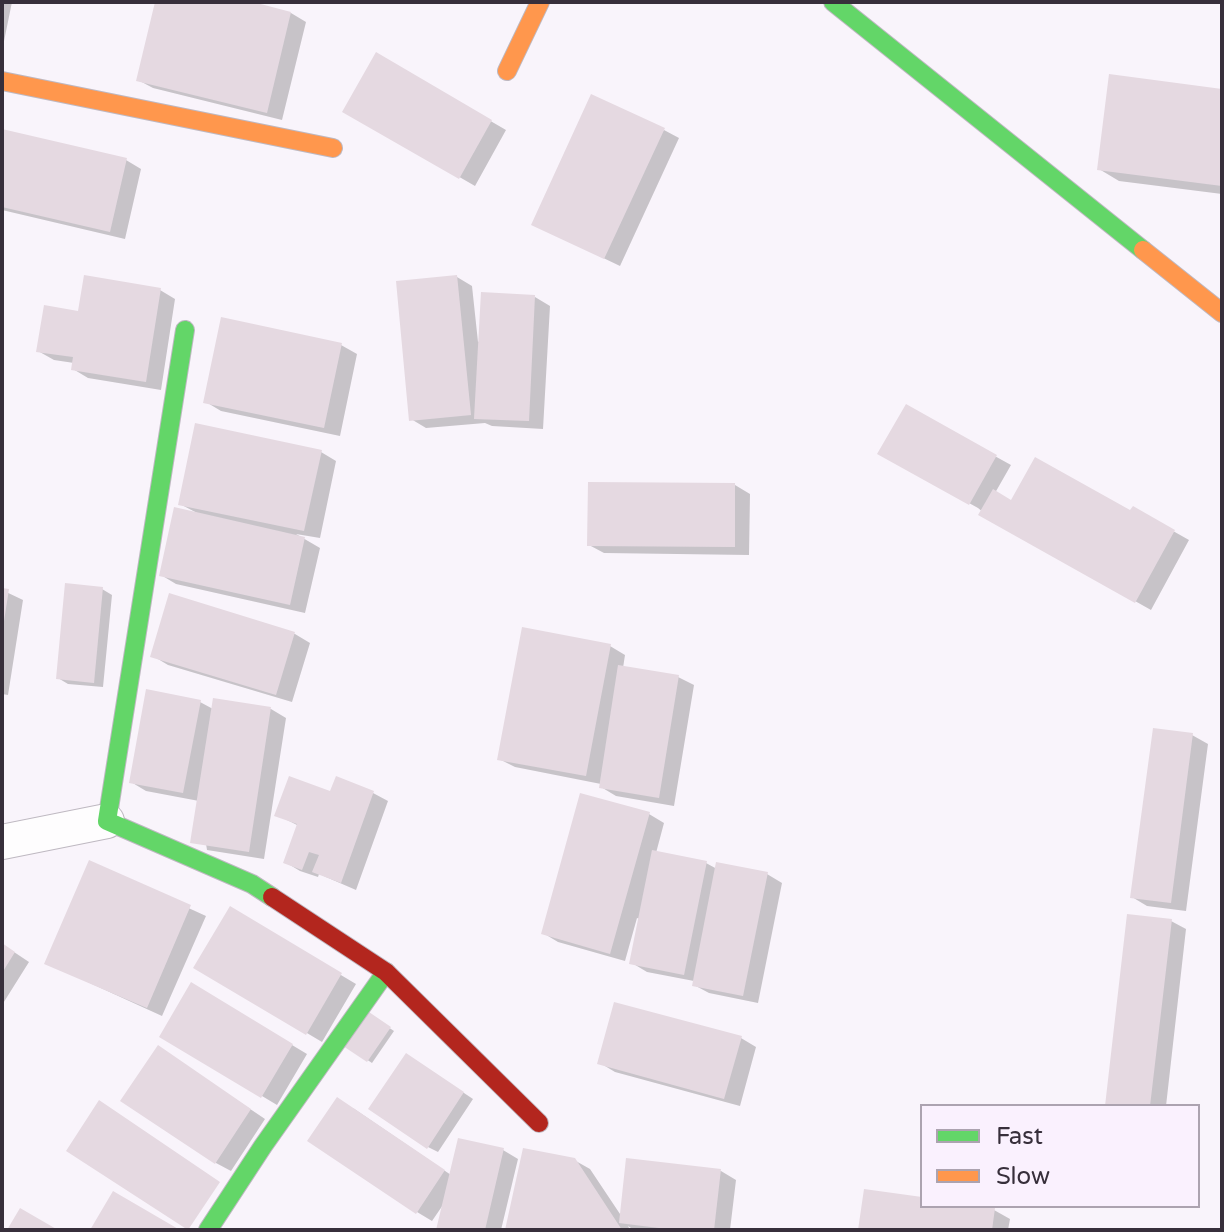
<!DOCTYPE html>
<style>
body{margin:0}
#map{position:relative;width:1224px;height:1232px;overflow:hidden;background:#f9f4fb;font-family:"Varela Round",sans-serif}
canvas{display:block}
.frame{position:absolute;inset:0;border:4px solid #372f3b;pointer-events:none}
.legend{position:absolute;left:920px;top:1104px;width:280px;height:104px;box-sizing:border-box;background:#faf1fe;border:2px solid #aca3b0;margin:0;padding:10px 14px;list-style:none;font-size:24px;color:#372f3b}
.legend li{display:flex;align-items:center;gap:16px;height:40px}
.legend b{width:40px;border:2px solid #aca3b0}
</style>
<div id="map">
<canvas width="1224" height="1232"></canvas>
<div class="frame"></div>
<ul class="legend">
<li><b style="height:10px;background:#63d668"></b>Fast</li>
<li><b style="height:10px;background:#ff974d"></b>Slow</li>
</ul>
</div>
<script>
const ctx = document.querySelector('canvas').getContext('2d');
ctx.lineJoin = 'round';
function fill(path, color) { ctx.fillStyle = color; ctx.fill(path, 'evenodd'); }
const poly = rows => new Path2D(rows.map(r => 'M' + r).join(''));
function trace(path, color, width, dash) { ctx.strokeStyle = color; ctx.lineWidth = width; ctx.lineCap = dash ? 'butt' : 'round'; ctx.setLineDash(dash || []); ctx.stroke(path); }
fill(poly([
 [2,2,12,2,2,51],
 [157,2,245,2,291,13,306,22,282,120,153,88,138,80],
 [377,55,506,130,475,186,345,111],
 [1222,91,1222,194,1119,181,1099,169],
 [664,130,679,138,620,266,549,232],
 [2,131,126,160,141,169,125,239,2,210],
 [457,277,472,286,478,342,535,297,550,306,543,429,492,426,485,423,426,428,411,419],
 [160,290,175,299,161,390,88,378,73,369,74,363,54,360,38,351,80,313],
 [341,345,357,354,340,436,221,411,206,402],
 [906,407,1011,465,995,493,1012,502,1131,513,1134,509,1189,540,1151,610,996,523,978,508,880,454],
 [321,452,336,461,320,538,296,534,320,548,305,613,176,584,161,575,197,513,180,504],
 [735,485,750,494,749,555,604,553,589,545],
 [102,589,112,595,103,687,68,684,58,678],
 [2,590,23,600,8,695,2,694],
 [171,596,295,634,310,643,292,702,168,665,153,656],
 [610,646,625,655,623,668,678,677,694,685,674,806,616,796,601,787,601,784,515,767,499,759],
 [215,700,271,709,286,718,264,859,207,850,199,801,146,791,131,782,200,702,213,709],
 [1192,735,1208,744,1186,911,1147,906,1132,897],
 [373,793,388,801,356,890,319,874,318,877,300,871,285,862,299,826,277,815,331,794],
 [649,814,664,823,656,853,706,863,717,869,767,874,782,883,758,1003,709,993,694,985,694,981,647,972,632,963,640,919,637,918,625,961,558,942,543,933],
 [90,863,206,916,162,1016,46,963],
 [230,909,356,984,322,1042,196,967],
 [1171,921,1186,929,1166,1106,1107,1106],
 [2,944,29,962,2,1005],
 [192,985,307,1054,277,1105,162,1036],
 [367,1013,394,1031,372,1063,345,1045],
 [741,1038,756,1047,740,1106,615,1072,600,1063],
 [173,1057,265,1119,231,1171,216,1163],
 [416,1061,473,1099,438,1152,428,1147],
 [353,1108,451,1175,503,1150,518,1159,501,1230,438,1230,445,1202,432,1221,417,1212],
 [574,1160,590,1169,622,1217,628,1161,721,1171,736,1180,730,1230,634,1230,628,1226,630,1230,507,1230],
 [922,1199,922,1206,967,1206,994,1210,1010,1219,1008,1230,860,1230]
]), '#0003');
fill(poly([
 [155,2,253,2,291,12,267,113,136,81],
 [376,52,492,120,459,179,342,112],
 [1109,74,1222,89,1222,186,1097,170],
 [591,94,665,128,604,259,531,225],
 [2,129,127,158,110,232,2,207],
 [84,275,161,288,146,382,71,370,73,357,36,352,44,305,78,311],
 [457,275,471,415,409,421,396,281],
 [481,292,535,295,529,421,474,419],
 [221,317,342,343,324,428,203,403],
 [906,404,997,455,969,505,877,454],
 [195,423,322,450,304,531,178,505],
 [1035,457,1130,510,1133,506,1175,530,1135,603,978,515,993,489,1011,500],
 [588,482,735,483,735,547,587,546],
 [174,507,305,537,290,605,159,576],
 [65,583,103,587,94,683,56,679],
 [2,588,9,589,4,621,2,620],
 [169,593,295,632,276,695,150,657],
 [522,627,611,644,586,776,497,760],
 [618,665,679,675,659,798,599,788],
 [146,689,201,700,183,793,129,783],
 [213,698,271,707,249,852,190,843],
 [1153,728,1193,733,1171,903,1130,898],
 [289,776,330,791,336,776,374,791,341,883,312,872,319,855,309,852,302,870,283,863,297,824,274,816],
 [580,793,650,812,610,954,541,934],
 [652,850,707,861,684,975,629,964],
 [89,860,191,905,147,1008,44,964],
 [716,862,768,872,743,996,692,986],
 [230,906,342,973,306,1035,193,968],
 [1127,914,1172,919,1150,1106,1105,1106],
 [2,943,15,952,2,973],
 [191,982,293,1044,261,1098,159,1037],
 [614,1002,742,1036,724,1099,597,1064],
 [366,1010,391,1027,367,1062,343,1046],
 [158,1045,251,1109,215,1164,120,1101],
 [406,1053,464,1092,427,1149,368,1109],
 [337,1097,445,1170,416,1214,307,1141],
 [99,1100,220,1182,188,1230,66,1151],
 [458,1138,504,1148,485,1230,436,1230],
 [523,1148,575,1158,622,1230,505,1230],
 [626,1158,721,1169,714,1230,675,1230,619,1223],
 [864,1189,922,1197,922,1206,995,1208,992,1230,858,1230],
 [113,1191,180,1230,90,1230],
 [20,1208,58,1230,7,1230]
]), '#e5d9e1');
const street = poly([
 [2,842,107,821]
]);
const fast = poly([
 [833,2,1143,250],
 [185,330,107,821,252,884,272,897],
 [208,1230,263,1146,386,972]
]);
const slow = poly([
 [507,71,540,2],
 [2,81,333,148],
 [1143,250,1222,313]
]);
const jam = poly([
 [272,897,386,972,539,1123]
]);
trace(street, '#beb8c1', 36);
trace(fast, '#beb8c1', 20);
trace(slow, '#beb8c1', 20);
trace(jam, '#beb8c1', 20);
trace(street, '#fefdfe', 34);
trace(fast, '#63d668', 18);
trace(slow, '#ff974d', 18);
trace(jam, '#b3261e', 18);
</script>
